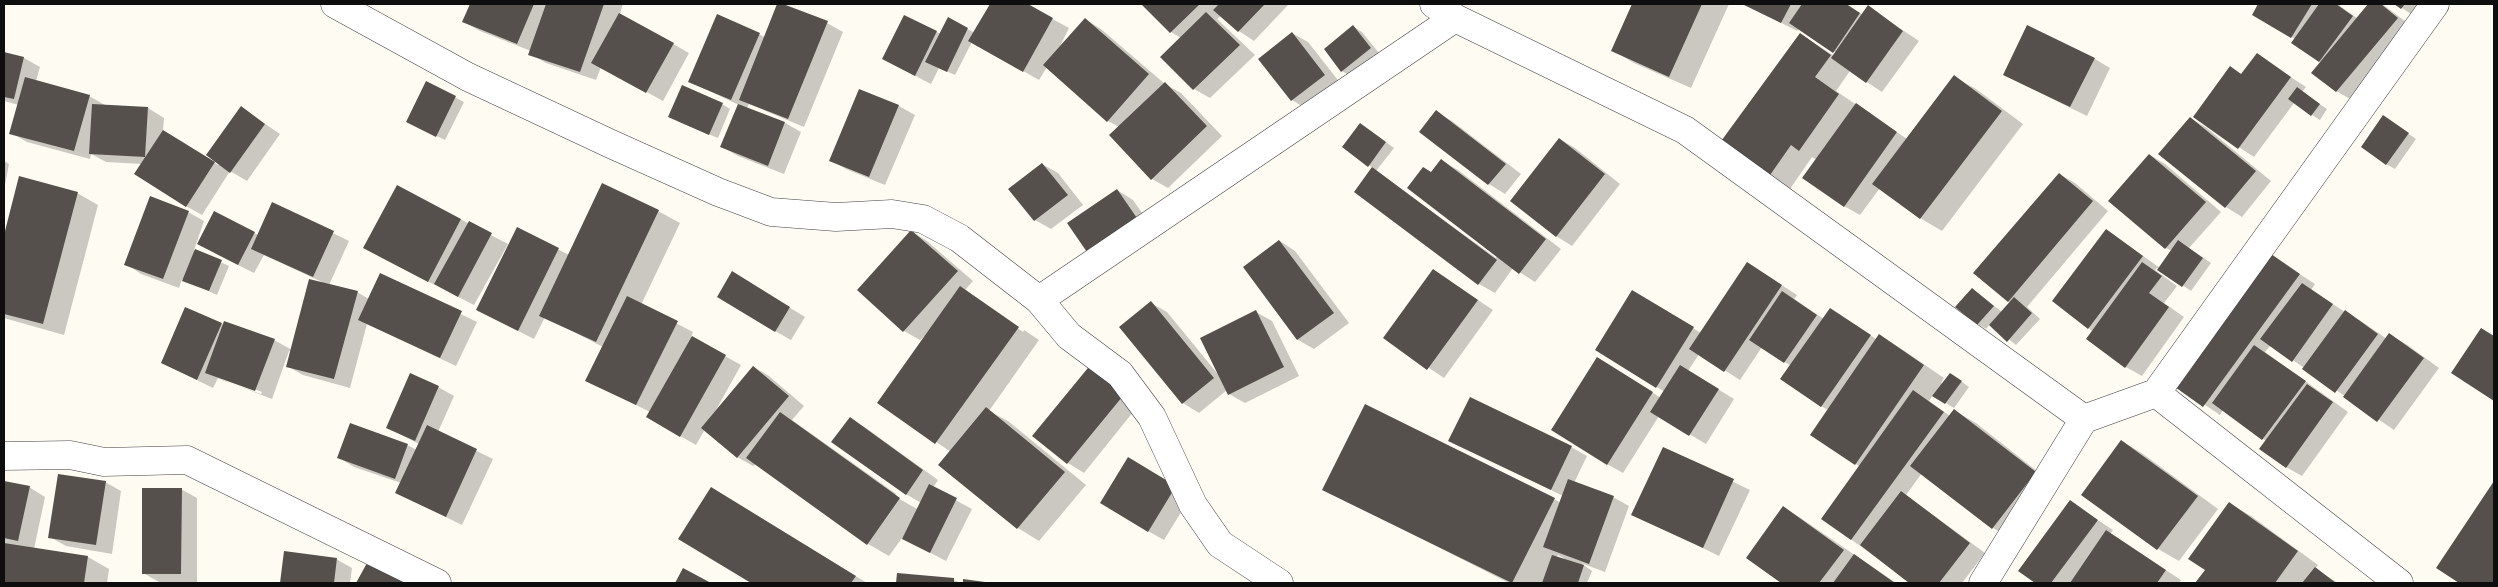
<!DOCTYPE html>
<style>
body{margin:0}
#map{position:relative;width:2498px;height:587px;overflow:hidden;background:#fdfbf2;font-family:"Times New Roman",serif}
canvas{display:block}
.frame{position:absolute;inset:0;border:5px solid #0e0e0e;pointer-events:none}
</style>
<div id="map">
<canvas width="2498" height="587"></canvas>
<div class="frame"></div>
</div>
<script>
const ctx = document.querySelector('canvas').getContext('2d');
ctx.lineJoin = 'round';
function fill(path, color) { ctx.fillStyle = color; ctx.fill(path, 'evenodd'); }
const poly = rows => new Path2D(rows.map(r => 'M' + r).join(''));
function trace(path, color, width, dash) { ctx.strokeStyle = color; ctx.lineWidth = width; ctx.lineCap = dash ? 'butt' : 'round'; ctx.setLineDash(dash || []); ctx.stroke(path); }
fill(poly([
 [471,4,623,4,620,14,689,53,663,101,601,67,596,80,546,63,530,54,531,51,480,31,464,22],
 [779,4,827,23,843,32,804,127,749,104,747,108,785,123,801,132,784,174,738,156,722,147,739,105,690,82,718,16,765,37],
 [991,4,1025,4,1069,28,1058,50,1085,19,1101,29,1165,84,1181,93,1222,136,1168,188,1152,179,1119,127,1108,121,1047,67,1039,80,972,42,955,75,939,68,931,84,900,68,905,17,941,34,948,19,975,33],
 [1142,4,1289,4,1254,41,1239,31,1221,16,1217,19,1255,55,1210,98,1194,89,1162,57,1181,38,1171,32],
 [1633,4,1729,4,1691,88,1634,63,1612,50],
 [1745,4,1847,4,1863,15,1868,7,1919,41,1882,92,1850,71,1836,91,1907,139,1954,77,1976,89,2023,124,1942,231,1920,218,1880,188,1860,215,1844,206,1817,160,1812,157,1790,189,1768,177,1800,34,1834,56,1836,53,1799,28,1797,31],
 [2260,4,2341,4,2340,6,2357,18,2369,4,2382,4,2413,27,2352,100,2336,91,2321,62,2293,42,2295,39,2254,14],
 [2396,4,2429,4,2417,18],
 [1354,27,1362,32,1379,53,1350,76,1342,71],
 [1292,33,1308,42,1341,84,1308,110,1292,100,1259,59],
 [4,54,24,58,40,67,36,81,89,96,105,105,148,108,164,118,163,131,218,165,242,108,280,134,247,181,230,171,202,215,186,206,142,164,106,162,91,154,90,159,27,142,11,133,19,105,4,101],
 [2257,55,2306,87,2302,92,2327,109,2320,120,2294,103,2254,157,2208,127,2207,128,2271,181,2242,217,2226,207,2160,154,2190,118,2207,128,2230,68,2243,75],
 [2095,59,2110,68,2087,116,2020,83],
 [427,83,464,102,445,140,416,126],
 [859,90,899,106,915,115,885,185,846,169,831,160],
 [722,104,730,109,718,138,677,121],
 [1436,112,1452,121,1521,174,1505,194,1489,184,1421,132],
 [2392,122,2416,139,2395,169,2386,164],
 [1368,129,1394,148,1376,171,1496,258,1497,256,1432,173,1442,161,1458,170,1561,249,1535,282,1513,268,1495,293,1479,284,1373,168,1344,147],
 [1559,139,1575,148,1620,184,1572,246,1556,236],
 [2150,155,2165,164,2221,212,2189,248,2211,263,2191,291,2157,268,2155,270,2177,286,2164,303,2184,317,2142,376,2126,367,2089,328,2107,230,2160,268,2172,251,2166,248],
 [4,161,9,164,4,190],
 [1042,164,1058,173,1083,205,1051,229,1035,220],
 [2059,174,2075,183,2108,211,2027,307,2040,319,2016,345,1990,324,1986,329,1978,324,1957,307,1972,289,2002,312,2011,303,2008,301],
 [20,178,77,193,98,205,64,335,4,318,4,240],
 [397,186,508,244,474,305,380,257],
 [1117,190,1133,200,1154,230,1090,254],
 [273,204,349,241,329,285,357,292,369,299,381,275,477,322,456,366,367,324,350,388,303,375,287,366,291,351,289,351,272,399,218,378,213,388,162,363,221,324,274,340,292,350,322,282,264,255,254,273,214,253,215,213,258,235],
 [222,377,262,392,261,394,222,380],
 [658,211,680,223,641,305,693,332,691,337,741,365,716,410,754,367,769,376,804,406,792,420,902,498,896,494,894,496,919,510,921,503,906,494,850,419,866,428,938,480,933,488,972,509,946,561,902,538,889,556,868,544,756,464,753,466,737,457,705,429,696,445,647,417,650,412,586,380,603,347,545,317,534,339,477,310,518,229,569,255],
 [188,212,204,221,194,250,229,266,217,295,182,279,179,288,141,274,126,264],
 [911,231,927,241,973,281,965,290,1023,332,1024,330,1039,340,989,411,1008,421,1086,485,1039,541,1018,528,940,465,951,452,878,402,927,334,920,340,904,331],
 [1280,241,1295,251,1349,323,1314,349,1298,340,1244,268],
 [2272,256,2315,284,2311,290,2345,312,2361,321,2387,339,2390,335,2406,344,2439,368,2394,430,2271,345,2265,352,2348,412,2302,476,2286,467,2266,441,2223,410,2220,415,2177,386],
 [1433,270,1493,310,1444,378,1384,338],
 [1763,273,1797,295,1794,299,1824,319,1846,319,1876,339,1879,336,1900,348,1944,378,1941,383,1943,384,1958,379,1969,387,1954,408,1933,395,1929,401,1950,416,1955,411,1976,423,2056,486,2014,540,1993,528,1922,473,1906,495,1985,553,1962,583,1911,583,1823,519,1860,467,1856,464,1828,410,1821,406,1791,366,1762,347,1740,380,1699,354,1688,371,1734,399,1706,444,1659,416,1623,473,1607,464,1613,368,1661,398,1665,392,1596,350,1648,300,1701,333],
 [748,282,805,317,791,340,775,331],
 [1151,303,1167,312,1217,373,1256,312,1272,321,1299,376,1245,403,1229,394,1227,390,1199,413,1183,403,1120,327],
 [2481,329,2494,337,2494,399,2453,372],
 [1092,365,1142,401,1084,473,1068,463,1034,436],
 [438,387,454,396,438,432,493,459,462,525,413,501,401,483,354,467,338,457,407,445,417,450,419,444,388,428],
 [1450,440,1571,447,1587,456,1574,483,1613,497,1629,506,1605,572,1581,563,1592,571,1587,583,1509,583,1323,489,1554,499,1561,503,1563,496],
 [1558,555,1565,559,1565,560,1557,557],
 [2122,441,2143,454,2218,509,2179,561,2158,549,2083,494],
 [1663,448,1750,490,1719,556,1633,514],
 [1129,459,1191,496,1164,540,1148,531],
 [4,482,29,487,45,497,34,549,88,557,109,569,107,583,4,583],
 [105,482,121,491,112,554,66,546,50,537],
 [2494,483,2494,583,2461,583,2438,568],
 [181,489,197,498,197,582,159,582,143,573],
 [733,501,867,583,753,583,680,538],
 [2070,502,2113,530,2110,534,2181,580,2179,583,2037,583,2019,571],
 [2229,503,2251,516,2318,565,2315,569,2338,583,2197,583,2206,570],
 [1784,508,1799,517,1896,583,1783,583,1747,557],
 [285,553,336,559,352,568,350,583,281,583],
 [898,575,954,580,960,583,897,583]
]), '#0003');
fill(poly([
 [470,4,534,4,517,44,462,22],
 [546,4,604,4,580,72,528,55],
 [777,4,783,4,828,21,788,119,739,100],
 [990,4,1028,4,1053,18,1023,72,968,41],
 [1141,4,1200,4,1170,33],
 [1219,4,1265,4,1238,32,1213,10],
 [1632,4,1702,4,1669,77,1611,51],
 [1742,4,1791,4,1781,23],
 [1802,4,1846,4,1860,13,1833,53,1789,23],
 [2258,4,2312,4,2291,38,2252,15],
 [2319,4,2336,4,2353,16,2319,62,2291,43],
 [2368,4,2381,4,2398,18,2336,92,2311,73],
 [2394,4,2405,4,2401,9],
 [1868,5,1903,31,1866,83,1831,58],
 [1206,12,1240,45,1193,90,1160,57],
 [619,13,674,43,646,93,591,63],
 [717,14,760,33,731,100,688,82],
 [904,15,937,31,915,76,882,59],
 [948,17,968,28,947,72,925,62],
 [1085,18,1149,74,1107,122,1043,65],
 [1353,25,1371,48,1341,72,1324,49],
 [2027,25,2095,58,2070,107,2003,75],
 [1292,32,1325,75,1291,101,1258,59],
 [1800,33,1831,55,1815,77,1839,94,1799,151,1791,145,1768,178,1719,144],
 [4,52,24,57,14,99,4,97],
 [2257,53,2291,77,2238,149,2193,117,2230,66,2241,74],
 [1954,75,2002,111,1920,219,1872,184],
 [25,77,90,95,74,151,9,134],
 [426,81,456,96,436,137,406,122],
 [1165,82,1207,126,1151,180,1109,135],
 [682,85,723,103,709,135,668,117],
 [2297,87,2320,104,2311,116,2288,99],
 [859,89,899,105,869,177,829,161],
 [1856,103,1897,132,1844,207,1802,178],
 [92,104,148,107,145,157,89,154],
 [738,104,785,122,768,166,720,147],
 [241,106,265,124,230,173,206,155],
 [1436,110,1506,164,1488,185,1419,132],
 [2383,115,2409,133,2386,165,2361,147],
 [2190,117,2256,171,2225,208,2158,154],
 [1360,123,1386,142,1368,167,1342,147],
 [163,130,215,162,186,207,134,174],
 [1559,138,1605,174,1556,237,1510,201],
 [2149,154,2206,202,2165,249,2108,201],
 [1441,159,1546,239,1519,274,1407,188,1423,167,1431,172],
 [1042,163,1068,195,1034,221,1008,189],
 [1372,167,1497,260,1478,285,1354,192],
 [2059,173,2093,201,2008,302,1973,273],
 [19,176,78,192,43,324,4,314,4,235],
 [602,183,659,210,596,342,539,316],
 [397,185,461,219,428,282,363,248],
 [1117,189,1139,221,1089,255,1067,223],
 [150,196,189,211,163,279,124,265],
 [272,202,334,231,313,277,251,249],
 [214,211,255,232,238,265,197,244],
 [469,221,492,233,458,297,434,284],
 [517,227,559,248,518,331,476,310],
 [2106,229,2143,256,2088,329,2052,301],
 [911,230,958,271,903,332,857,290],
 [1279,240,1334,313,1297,340,1243,267],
 [2178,240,2203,258,2182,287,2157,270],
 [195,249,222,260,209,291,182,281],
 [2271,254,2300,274,2203,407,2175,387],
 [1747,262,1782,285,1724,372,1689,349],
 [2142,262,2162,276,2149,293,2169,307,2125,368,2086,339],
 [1433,269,1478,300,1427,370,1383,338],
 [732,271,790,307,775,332,717,297],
 [380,273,462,311,440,358,358,320],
 [309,279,358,291,334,379,286,367],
 [2302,283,2333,304,2292,362,2260,339],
 [960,286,1019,327,935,444,877,403],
 [1972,288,1994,306,1977,325,1955,307],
 [1632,290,1694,327,1656,388,1595,350],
 [1782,291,1817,315,1784,363,1749,340],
 [627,296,678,321,636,405,585,381],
 [2014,297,2032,313,2007,342,1989,325],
 [1151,301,1214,378,1182,404,1119,327],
 [185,307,222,323,197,380,161,363],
 [1830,308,1871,335,1821,407,1780,379],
 [1256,310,1284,367,1228,395,1200,338],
 [2345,310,2378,334,2335,393,2302,369],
 [224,321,275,339,255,391,205,373],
 [2481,328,2494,336,2494,401,2451,373],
 [2389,333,2424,358,2377,422,2343,397],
 [1879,334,1924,365,1855,465,1810,435],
 [692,336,726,355,680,437,646,417],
 [2254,345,2306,381,2262,440,2212,403],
 [1597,357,1653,392,1607,465,1551,430],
 [1092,363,1127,391,1067,464,1032,436],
 [1680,365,1719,389,1689,436,1650,412],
 [753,366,789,396,737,458,701,428],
 [410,373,439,386,415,441,386,428],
 [1950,373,1962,381,1945,404,1932,396],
 [2307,384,2333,402,2286,468,2259,449],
 [1913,390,1944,412,1851,540,1821,519],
 [1470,397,1572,446,1551,490,1448,441],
 [1365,404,1555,498,1512,583,1322,490],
 [986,407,1065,472,1017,529,938,465],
 [1954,409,2036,472,1992,529,1910,466],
 [780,412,900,498,867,545,746,458],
 [850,417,923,470,906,495,831,442],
 [350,423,408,444,395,479,337,458],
 [427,425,477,449,446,517,395,493],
 [2121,440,2198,496,2157,550,2081,495],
 [1663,447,1734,479,1703,548,1631,515],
 [1128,457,1176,486,1148,532,1100,503],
 [58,474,106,481,96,545,48,538],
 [1568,479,1614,496,1589,564,1543,547],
 [4,481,30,486,18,541,4,538],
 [2494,481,2494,583,2459,583,2436,568],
 [929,484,957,498,930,553,902,539],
 [711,487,856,576,851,583,751,583,678,539],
 [142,488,182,488,181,574,142,574],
 [1901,491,1970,543,1939,583,1909,583,1860,545],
 [2070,500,2098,520,2051,583,2035,583,2018,571],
 [2229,502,2298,551,2275,583,2195,583,2205,570,2188,559],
 [1783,506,1844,550,1819,583,1781,583,1746,558],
 [2106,530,2166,570,2157,583,2070,583],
 [4,543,88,556,84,583,4,583],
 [284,551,337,558,334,583,280,583],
 [1854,554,1895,583,1833,583],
 [1552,555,1584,565,1578,583,1542,583],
 [367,563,406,583,356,583],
 [2315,567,2336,583,2302,583],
 [683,568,711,583,675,583],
 [897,573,954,578,954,583,896,583],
 [963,579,985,582,985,583,963,583]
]), '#56504c');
const minor = poly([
 [335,4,468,77,611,144,718,192,771,212,836,217,892,214,923,219,959,238,1039,300,1069,336,1120,374,1152,417,1193,505,1220,544,1279,583],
 [1434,4,1455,18,1685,130,2084,419],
 [1039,300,1455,18],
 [2156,393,2399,583],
 [4,456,70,455,104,462,187,460,437,583],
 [1983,583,2084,419,2156,393,2435,4]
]);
trace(minor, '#414141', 29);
trace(minor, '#fff', 28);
</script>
